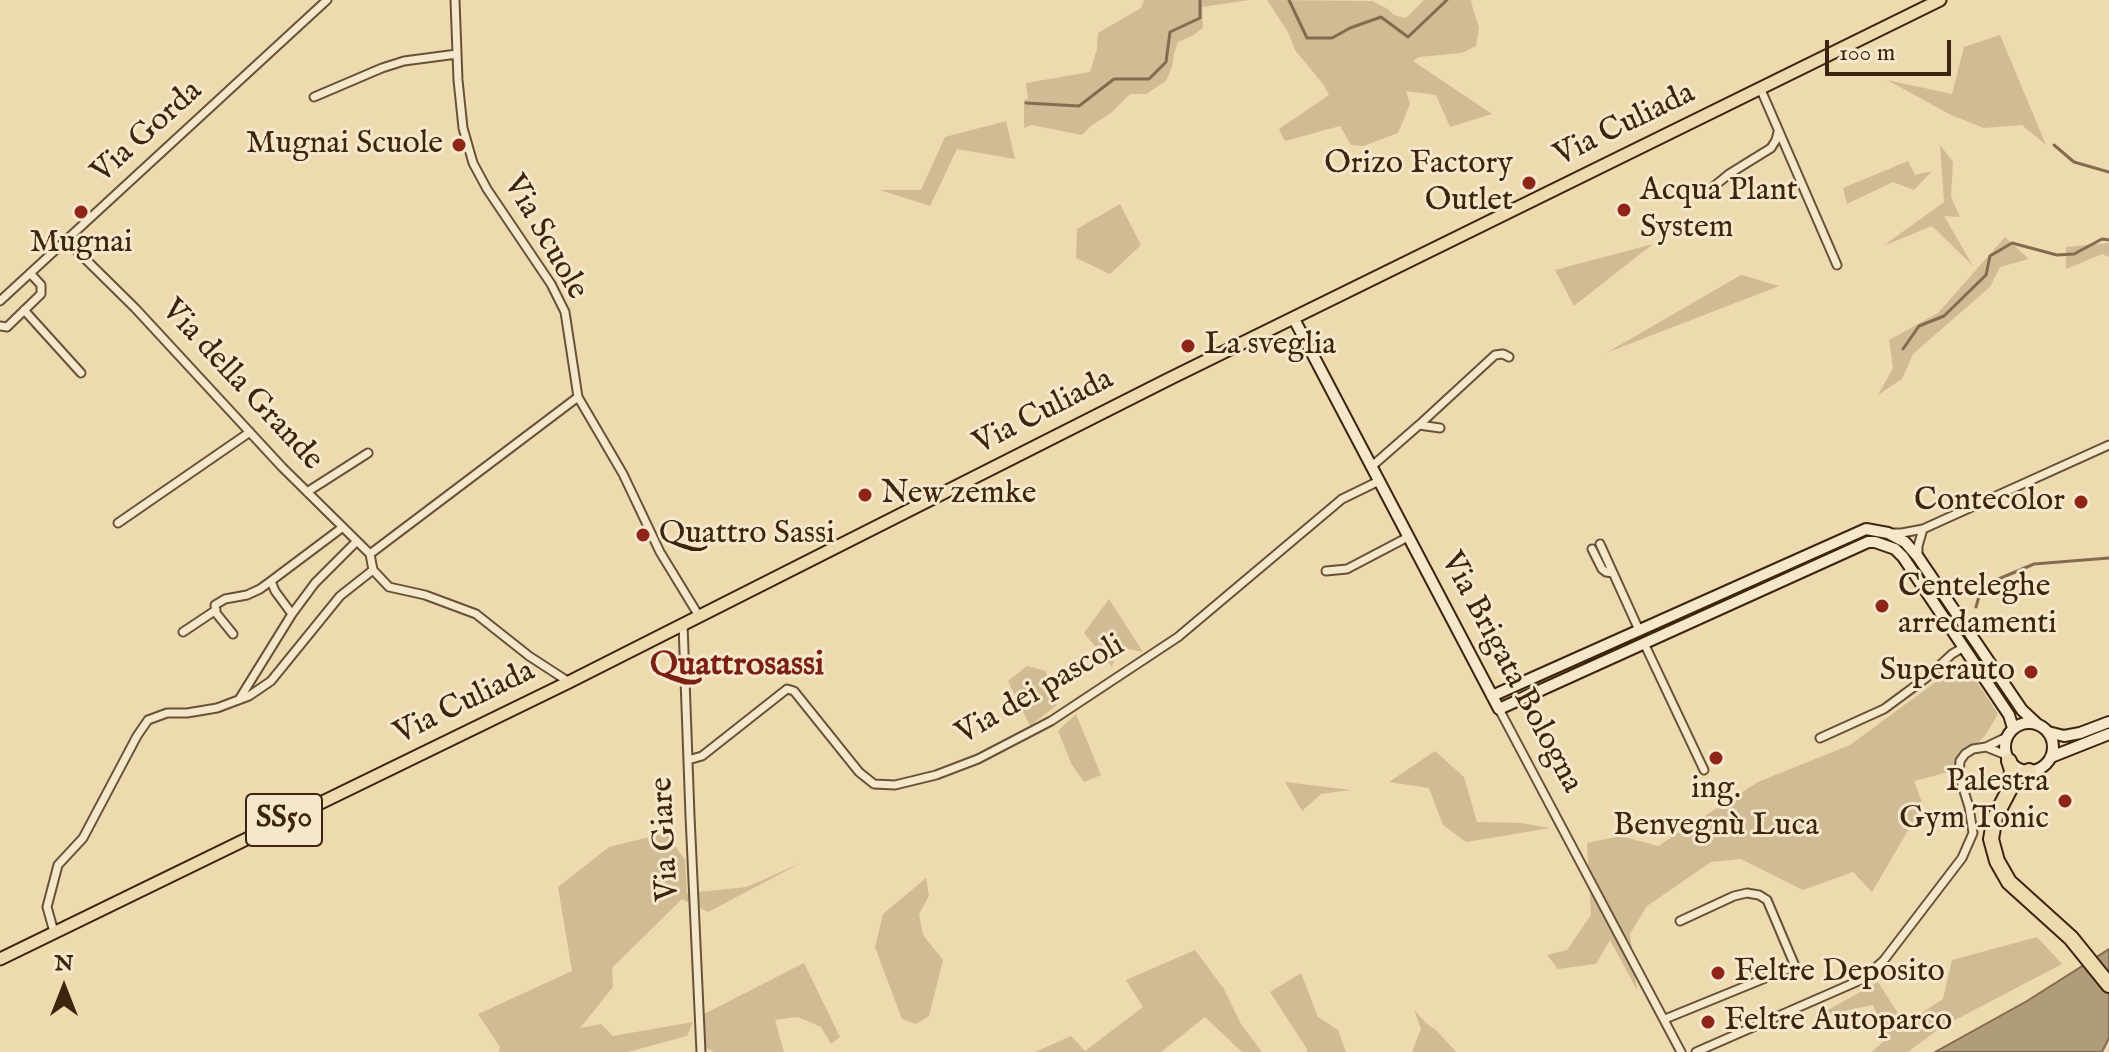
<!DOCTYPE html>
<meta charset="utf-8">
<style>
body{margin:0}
#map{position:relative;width:2109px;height:1052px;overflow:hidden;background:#eedaaf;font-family:"IM FELL English",serif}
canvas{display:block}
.north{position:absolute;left:24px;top:948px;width:80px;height:80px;-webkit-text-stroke:6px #f4e7cb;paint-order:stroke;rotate:0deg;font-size:22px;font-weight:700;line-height:32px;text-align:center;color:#3c240f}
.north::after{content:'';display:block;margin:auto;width:28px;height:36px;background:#3c240f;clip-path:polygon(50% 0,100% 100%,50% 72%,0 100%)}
.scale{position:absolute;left:1825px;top:40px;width:126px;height:36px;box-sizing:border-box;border:4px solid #3c240f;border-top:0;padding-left:10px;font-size:24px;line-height:28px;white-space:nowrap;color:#3c240f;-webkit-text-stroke:6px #f4e7cb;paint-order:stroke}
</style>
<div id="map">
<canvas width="2109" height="1052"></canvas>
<div class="north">N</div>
<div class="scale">100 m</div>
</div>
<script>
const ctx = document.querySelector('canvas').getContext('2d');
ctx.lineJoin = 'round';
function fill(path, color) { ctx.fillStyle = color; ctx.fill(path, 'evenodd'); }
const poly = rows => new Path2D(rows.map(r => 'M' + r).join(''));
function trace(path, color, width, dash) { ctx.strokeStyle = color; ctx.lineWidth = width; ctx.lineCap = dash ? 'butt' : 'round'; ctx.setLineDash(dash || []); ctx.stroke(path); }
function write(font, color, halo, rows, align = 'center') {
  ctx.font = font + ' "IM FELL English",serif'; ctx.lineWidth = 6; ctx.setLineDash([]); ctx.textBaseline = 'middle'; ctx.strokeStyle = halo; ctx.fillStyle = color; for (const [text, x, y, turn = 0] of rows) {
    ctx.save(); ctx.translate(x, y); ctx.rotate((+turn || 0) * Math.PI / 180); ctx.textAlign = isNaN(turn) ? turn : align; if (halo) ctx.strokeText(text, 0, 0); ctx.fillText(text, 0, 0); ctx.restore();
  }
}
fill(poly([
 [1144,0,1249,0,1202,7,1203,28,1192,36,1178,42,1174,54,1172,67,1166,81,1146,94,1130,94,1111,113,1092,125,1082,135,1031,125,1024,128,1024,100,1028,99,1026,83,1090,72,1097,49,1098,33,1141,8],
 [1267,0,1372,1,1386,8,1394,15,1406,18,1424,0,1472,0,1471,2,1479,28,1476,46,1462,53,1419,57,1413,61,1492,114,1450,127,1436,95,1406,91,1410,104,1398,133,1363,146,1351,145,1340,126,1285,141,1279,129,1329,95,1323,84,1295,50,1288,32],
 [2000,35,2046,145,2022,125,1984,128,1951,115,1887,80,1952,94,1964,47],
 [1006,121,1015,159,957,149,930,206,880,190,921,190,945,137],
 [1940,145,1953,162,1951,197,1960,217,1944,216,1973,266,1932,226,1883,246,1944,202],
 [1908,161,1915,175,1932,171,1914,190,1893,182,1847,204,1843,188],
 [1120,204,1141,245,1110,274,1076,258,1077,229],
 [2005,237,2029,259,2000,267,1990,287,1913,354,1902,379,1878,395,1893,368,1889,340,1938,313],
 [2109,243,2109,257,2102,254,2066,269,2066,247],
 [1653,244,1574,306,1555,270],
 [1742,275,1779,286,1606,353,1741,275],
 [1109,599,1143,652,1119,647,1112,667,1084,633],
 [1027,666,1046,671,1057,705,1030,726,1008,681],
 [1948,673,1974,677,1998,714,1985,736,1945,773,1914,781,1923,805,1872,892,1853,872,1803,890,1741,859,1711,862,1647,906,1630,934,1637,990,1610,940,1596,964,1558,969,1547,955,1567,950,1591,915,1587,843,1620,836,1658,846,1758,782,1850,745],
 [1076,714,1101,775,1084,782,1072,765,1058,731],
 [1435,751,1464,777,1477,822,1521,823,1550,828,1466,842,1443,825,1429,788,1389,782],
 [1285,782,1351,790,1321,794,1302,811],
 [666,833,685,860,687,893,747,887,801,863,708,912,682,899,612,968,613,987,580,1028,601,1024,613,1036,693,1022,687,1036,628,1052,499,1052,500,1047,478,1014,572,971,558,887,609,847],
 [926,878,929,896,919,914,923,935,943,960,929,1016,916,1024,902,1019,875,947,883,914],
 [2037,937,2062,964,1940,1028,1908,1052,1872,1052,1887,1038,1873,1005,1815,1017,1878,982,1905,1024,1943,999,1952,960],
 [1195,950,1224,989,1241,1024,1262,1052,1242,1052,1205,1017,1161,1052,1035,1052,1071,1036,1085,1051,1143,1007,1126,980],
 [804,963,840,1037,831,1044,821,1027,798,1017,775,1020,784,1052,714,1052,705,1047,704,1014],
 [1301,973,1318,1017,1338,1030,1346,1052,1307,1052,1307,1049,1270,992],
 [1414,1010,1426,1023,1437,1031,1456,1052,1412,1052,1421,1029]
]), '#d0bb94');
const water = poly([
 [2109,949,2109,1038,2102,1052,1935,1052,2027,1001,2109,949]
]);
fill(water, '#b19c79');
trace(water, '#826c4f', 2);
trace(poly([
 [1289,0,1307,38,1332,38,1350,28,1381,17,1408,37,1447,0],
 [1026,103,1079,106,1114,79,1149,79,1166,62,1170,32,1200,18,1200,0],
 [2054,145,2074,162,2109,172],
 [1903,349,1919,326,1944,316,1986,275,1990,256,2012,243,2057,255,2074,254,2102,239,2109,240],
 [1976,607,1982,586,2034,564,2109,558]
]), '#826c4f', 3);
const street = poly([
 [455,0,458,80,463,128,473,163,487,189,551,284,565,312,578,397,623,474,660,552,699,616],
 [1761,90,1837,265],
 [314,97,382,68,404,61,457,54],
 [1712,188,1729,174,1771,148,1776,140,1778,132],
 [65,239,135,308,282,467,370,554,373,570,389,587,425,595,476,614,529,656,569,682],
 [0,301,327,0],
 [24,310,81,373],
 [0,326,7,327,41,294,41,285,30,273],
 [1419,425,1495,355,1503,354,1509,357],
 [1371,467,1419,425,1440,428],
 [307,492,368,453],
 [118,523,250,432],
 [1923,529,2109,445],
 [1891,533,1902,533,1923,529,1918,546,1918,557],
 [1600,544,1639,630],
 [1592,549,1602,569,1606,572,1613,573],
 [370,554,578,397],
 [1326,571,1347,569,1408,537],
 [292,614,275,591,271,581,343,527],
 [683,624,690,816,701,1052],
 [183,632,216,610],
 [233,634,216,613,215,605,225,599,247,595,260,589,271,581],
 [1644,643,1704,770],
 [240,698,292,614,315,583,357,541],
 [1499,709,1681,1052],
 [1820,738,1884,709,1926,678,1952,654,1964,647],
 [1986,747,2006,755],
 [688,760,702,756,787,689,794,691,859,772,874,784,895,785,936,775,978,759,1051,721,1178,637,1342,499,1379,481],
 [54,932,47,907,58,865,83,838,137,736,148,720,167,713,187,713,217,708,249,696,271,681,340,596,373,570],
 [1665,1019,1795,966,1767,900,1759,895,1747,893,1734,896,1680,921],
 [1696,1052,1863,979,1884,960,1962,858,1973,833,1969,807,1959,775,1960,761,1965,754,1973,749,1986,747,2007,737]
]);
const secondary = poly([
 [1294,319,1499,709,1868,542,1875,542,1895,549,1903,557,2009,715,2013,728],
 [1492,696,1866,529,1888,533,1905,542,1918,557,2022,710,2036,723],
 '2005 747a24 24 0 1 1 48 0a24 24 0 1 1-48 0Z',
 [2048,732,2064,736,2080,733,2109,722],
 [2051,757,2109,734]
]);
const primary = poly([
 [0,959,569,682,1169,379,1940,0]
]);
const highway = poly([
 [2009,761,2012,770,2010,785],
 [2029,771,2015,779,1995,817,1991,839,1997,861,2009,882,2071,938,2109,985]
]);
trace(street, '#685237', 11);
trace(secondary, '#3c240f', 14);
trace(primary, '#3c240f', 15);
trace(highway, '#3c240f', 18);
trace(street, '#f4e7cb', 7);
trace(secondary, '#f4e7cb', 10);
trace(primary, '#eedaaf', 11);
trace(highway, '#eedaaf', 14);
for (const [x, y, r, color] of [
 [459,145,8,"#8f2418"],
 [1529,183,8,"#8f2418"],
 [1624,210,8,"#8f2418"],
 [81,212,8,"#8f2418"],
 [1188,346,8,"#8f2418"],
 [865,495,8,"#8f2418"],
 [2081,502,8,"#8f2418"],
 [643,535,8,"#8f2418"],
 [1882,606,8,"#8f2418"],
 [2031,672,8,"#8f2418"],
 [1716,758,8,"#8f2418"],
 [2065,801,8,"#8f2418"],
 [1718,973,8,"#8f2418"],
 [1708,1022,8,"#8f2418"]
]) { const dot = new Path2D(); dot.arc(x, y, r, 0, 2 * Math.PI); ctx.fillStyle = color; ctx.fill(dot); trace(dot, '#f4e7cb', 3); }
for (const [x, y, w] of [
 [284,820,76]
]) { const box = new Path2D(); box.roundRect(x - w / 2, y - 26, w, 52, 6); ctx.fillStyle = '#f4e7cb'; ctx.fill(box); trace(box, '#3c240f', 2); }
write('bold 30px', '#3c240f', null, [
 ["SS50",284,820]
]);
write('32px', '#3c240f', '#f4e7cb', [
 ["Via Culiada",1625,126,-26],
 ["Via Gorda",148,133,-42],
 ["Via Scuole",544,238,60],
 ["Via della Grande",241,386,47],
 ["Via Culiada",1044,413,-27],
 ["Via Brigata Bologna",1510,673,62],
 ["Via dei pascoli",1041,691,-30],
 ["Via Culiada",465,704,-26],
 ["Via Giare",667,839,-93]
]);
write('32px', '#3c240f', '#f4e7cb', [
 ["Mugnai Scuole",443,145,"right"],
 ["Orizo Factory",1513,165,"right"],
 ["Outlet",1513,202,"right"],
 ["Acqua Plant",1640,192],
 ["System",1640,229],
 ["Mugnai",81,244,"center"],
 ["La sveglia",1204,346],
 ["New zemke",881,495],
 ["Contecolor",2065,502,"right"],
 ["Quattro Sassi",659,535],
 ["Centeleghe",1898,588],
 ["arredamenti",1898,625],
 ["Superauto",2015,672,"right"],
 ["Palestra",2049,783,"right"],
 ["Gym Tonic",2049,820,"right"],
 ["ing.",1716,790,"center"],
 ["Benvegnù Luca",1716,827,"center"],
 ["Feltre Deposito",1734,973],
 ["Feltre Autoparco",1724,1022]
], 'left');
write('bold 34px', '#7a1f14', '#f4e7cb', [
 ["Quattrosassi",737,667]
]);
</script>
